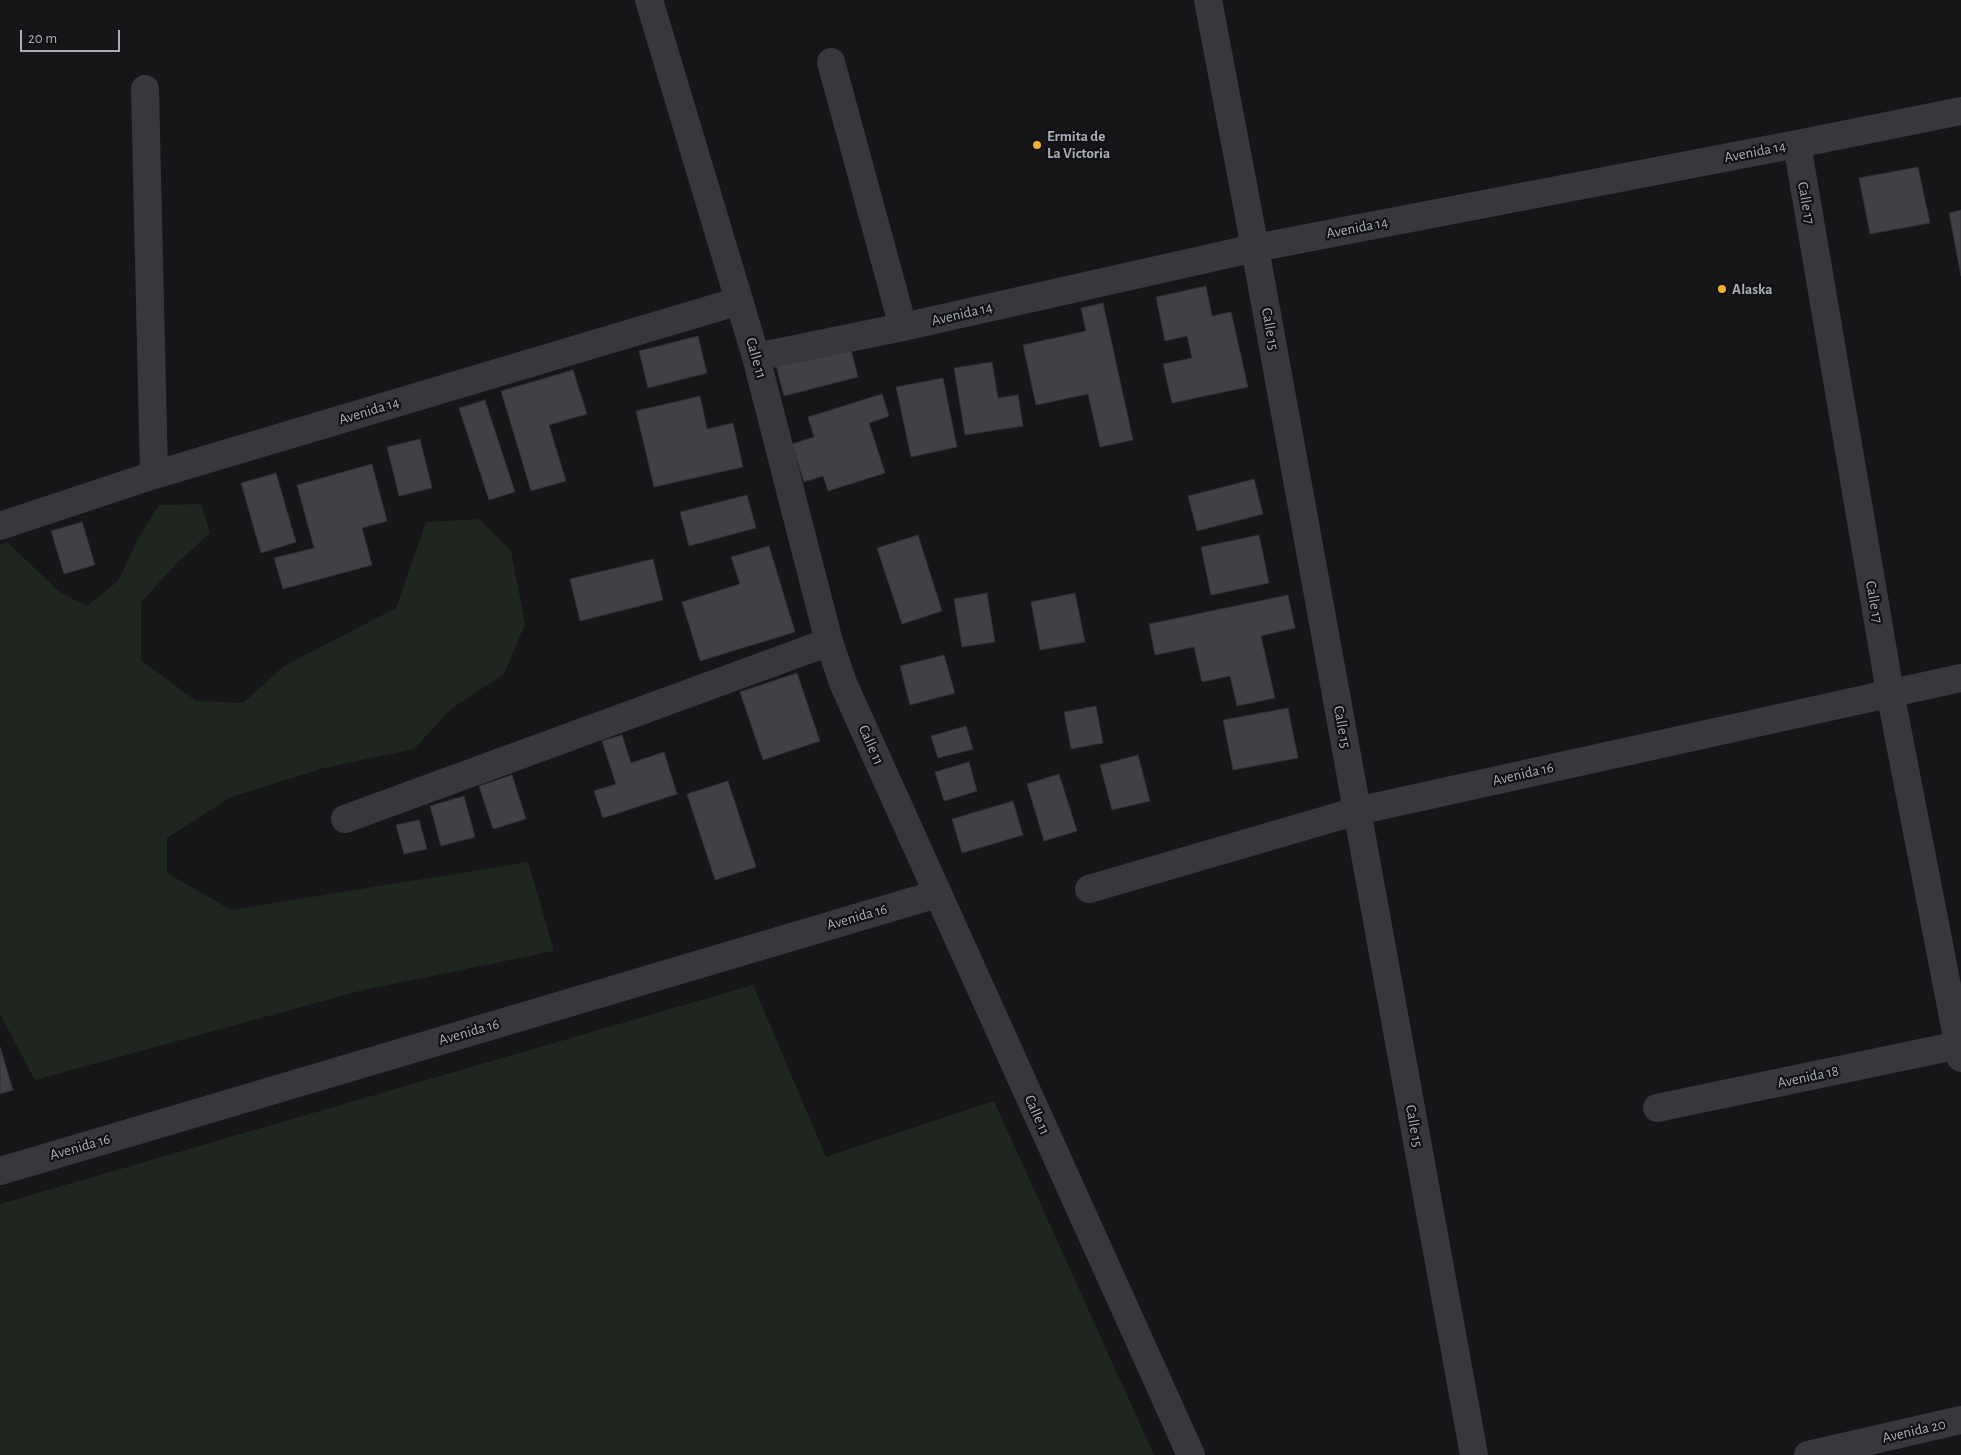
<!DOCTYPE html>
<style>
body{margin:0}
#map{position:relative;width:1961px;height:1455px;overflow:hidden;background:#161618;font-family:"Alegreya Sans",sans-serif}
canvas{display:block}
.scale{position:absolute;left:20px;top:30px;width:100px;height:22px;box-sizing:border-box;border:2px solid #a8adb8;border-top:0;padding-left:6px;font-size:15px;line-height:18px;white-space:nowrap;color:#a8adb8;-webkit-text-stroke:4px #111113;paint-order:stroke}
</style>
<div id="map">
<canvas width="1961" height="1455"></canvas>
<div class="scale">20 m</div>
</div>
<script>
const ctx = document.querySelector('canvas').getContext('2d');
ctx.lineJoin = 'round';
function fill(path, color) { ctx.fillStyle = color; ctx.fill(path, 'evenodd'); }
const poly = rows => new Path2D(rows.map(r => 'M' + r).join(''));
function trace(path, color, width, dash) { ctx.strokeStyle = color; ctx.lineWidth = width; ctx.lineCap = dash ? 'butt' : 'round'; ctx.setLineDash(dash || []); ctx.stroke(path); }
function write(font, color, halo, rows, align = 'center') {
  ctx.font = font + ' "Alegreya Sans",sans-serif'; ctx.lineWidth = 4.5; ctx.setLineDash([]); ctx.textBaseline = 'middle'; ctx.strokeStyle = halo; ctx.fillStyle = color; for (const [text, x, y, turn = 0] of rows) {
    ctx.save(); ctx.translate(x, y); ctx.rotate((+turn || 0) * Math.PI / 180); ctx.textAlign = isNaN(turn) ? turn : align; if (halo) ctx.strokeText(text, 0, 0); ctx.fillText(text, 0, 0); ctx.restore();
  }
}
fill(poly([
 [201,504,210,533,178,562,141,602,141,660,196,701,243,703,284,666,396,608,426,522,479,519,511,551,525,624,504,674,451,709,414,749,324,768,231,797,167,838,167,873,231,910,528,862,554,951,363,990,35,1080,0,1014,0,545,7,542,61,593,87,606,118,581,138,539,159,505],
 [753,985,826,1157,994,1101,1154,1455,0,1455,0,1204]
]), '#1e261f');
const building = poly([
 [1918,167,1930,223,1870,234,1859,178,1918,167],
 [1961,210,1961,276,1949,213,1961,210],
 [1206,286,1212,316,1231,312,1248,387,1172,403,1163,364,1192,358,1187,336,1165,341,1156,297,1206,286],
 [1103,303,1133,440,1100,447,1088,394,1036,405,1023,345,1086,331,1081,308,1103,303],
 [698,336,707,373,648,388,639,351,698,336],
 [849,342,858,377,784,396,775,362,849,342],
 [992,362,998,398,1018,395,1023,426,965,435,954,368,992,362],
 [573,370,587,414,549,425,566,481,531,491,501,391,573,370],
 [943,378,957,447,911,457,896,387,943,378],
 [882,394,889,416,869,423,885,473,828,491,823,476,804,482,792,444,814,437,808,417,882,394],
 [700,396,707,429,733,423,743,467,654,487,636,411,700,396],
 [485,400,515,492,489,500,459,408,485,400],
 [420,439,432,488,399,496,387,447,420,439],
 [372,464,387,521,362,528,372,565,283,589,274,558,314,548,297,485,372,464],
 [276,473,296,542,261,553,241,483,276,473],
 [1254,479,1263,514,1197,531,1188,496,1254,479],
 [747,495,756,528,689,546,680,512,747,495],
 [82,522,95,565,64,574,51,531,82,522],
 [918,535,942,611,902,624,877,548,918,535],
 [1259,535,1269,583,1211,595,1201,547,1259,535],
 [769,546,795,632,700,661,682,602,740,584,731,557,769,546],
 [653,559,663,600,580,621,570,579,653,559],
 [987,593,995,642,962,647,954,599,987,593],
 [1075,593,1085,642,1040,650,1031,602,1075,593],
 [1288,595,1295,628,1261,636,1275,698,1237,706,1230,676,1202,682,1194,647,1155,655,1149,624,1288,595],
 [944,655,955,693,910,705,900,666,944,655],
 [797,673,820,741,763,760,740,692,797,673],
 [1096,706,1103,743,1071,749,1064,712,1096,706],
 [1288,708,1298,758,1233,770,1223,720,1288,708],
 [966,726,973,749,938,758,931,736,966,726],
 [622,735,631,763,664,752,677,794,603,818,594,791,616,784,602,741,622,735],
 [1138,755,1150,801,1112,810,1100,765,1138,755],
 [969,762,977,791,944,801,935,772,969,762],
 [1059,774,1077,831,1044,841,1027,784,1059,774],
 [512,775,526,819,493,829,479,786,512,775],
 [728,781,756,867,715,880,687,794,728,781],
 [464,796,475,837,441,846,430,806,464,796],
 [1013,801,1023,835,962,853,952,819,1013,801],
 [419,820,427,849,404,854,396,825,419,820],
 [0,1047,13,1090,0,1094,0,1047]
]);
fill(building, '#404145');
trace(building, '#303034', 1);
trace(poly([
 [649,0,756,357,829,642,843,683,1191,1455],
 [1208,0,1255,248,1474,1455],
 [831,62,903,327],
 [145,89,154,475],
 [1797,144,1890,692,1961,1058],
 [756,357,903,327,1255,248,1797,144,1961,111],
 [0,526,154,475,739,301],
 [345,819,829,642],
 [1089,889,1357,811,1961,678],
 [1657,1108,1959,1045],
 [0,1171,937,894],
 [1808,1455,1961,1420]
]), '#37383d', 28);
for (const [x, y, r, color] of [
 [1037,145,5,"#f2b134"],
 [1722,289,5,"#f2b134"]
]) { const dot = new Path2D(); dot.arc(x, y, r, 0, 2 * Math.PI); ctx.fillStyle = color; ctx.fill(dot); trace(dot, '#111113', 2); }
write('bold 15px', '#a8adb8', '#111113', [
 ["Ermita de",1047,136],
 ["La Victoria",1047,153],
 ["Alaska",1732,289]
], 'left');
write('15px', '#a8adb8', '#111113', [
 ["Avenida 14",1755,152,-11],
 ["Calle 17",1806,203,80],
 ["Avenida 14",1357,228,-11],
 ["Avenida 14",962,314,-13],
 ["Calle 15",1270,329,80],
 ["Calle 11",756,358,74],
 ["Avenida 14",369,411,-17],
 ["Calle 17",1874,602,80],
 ["Calle 15",1342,727,80],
 ["Calle 11",871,745,66],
 ["Avenida 16",1523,774,-13],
 ["Avenida 16",857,917,-16],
 ["Avenida 16",469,1032,-16],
 ["Avenida 18",1808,1077,-12],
 ["Calle 11",1037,1115,66],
 ["Calle 15",1414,1126,80],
 ["Avenida 16",80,1147,-16],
 ["Avenida 20",1914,1431,-13]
]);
</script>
